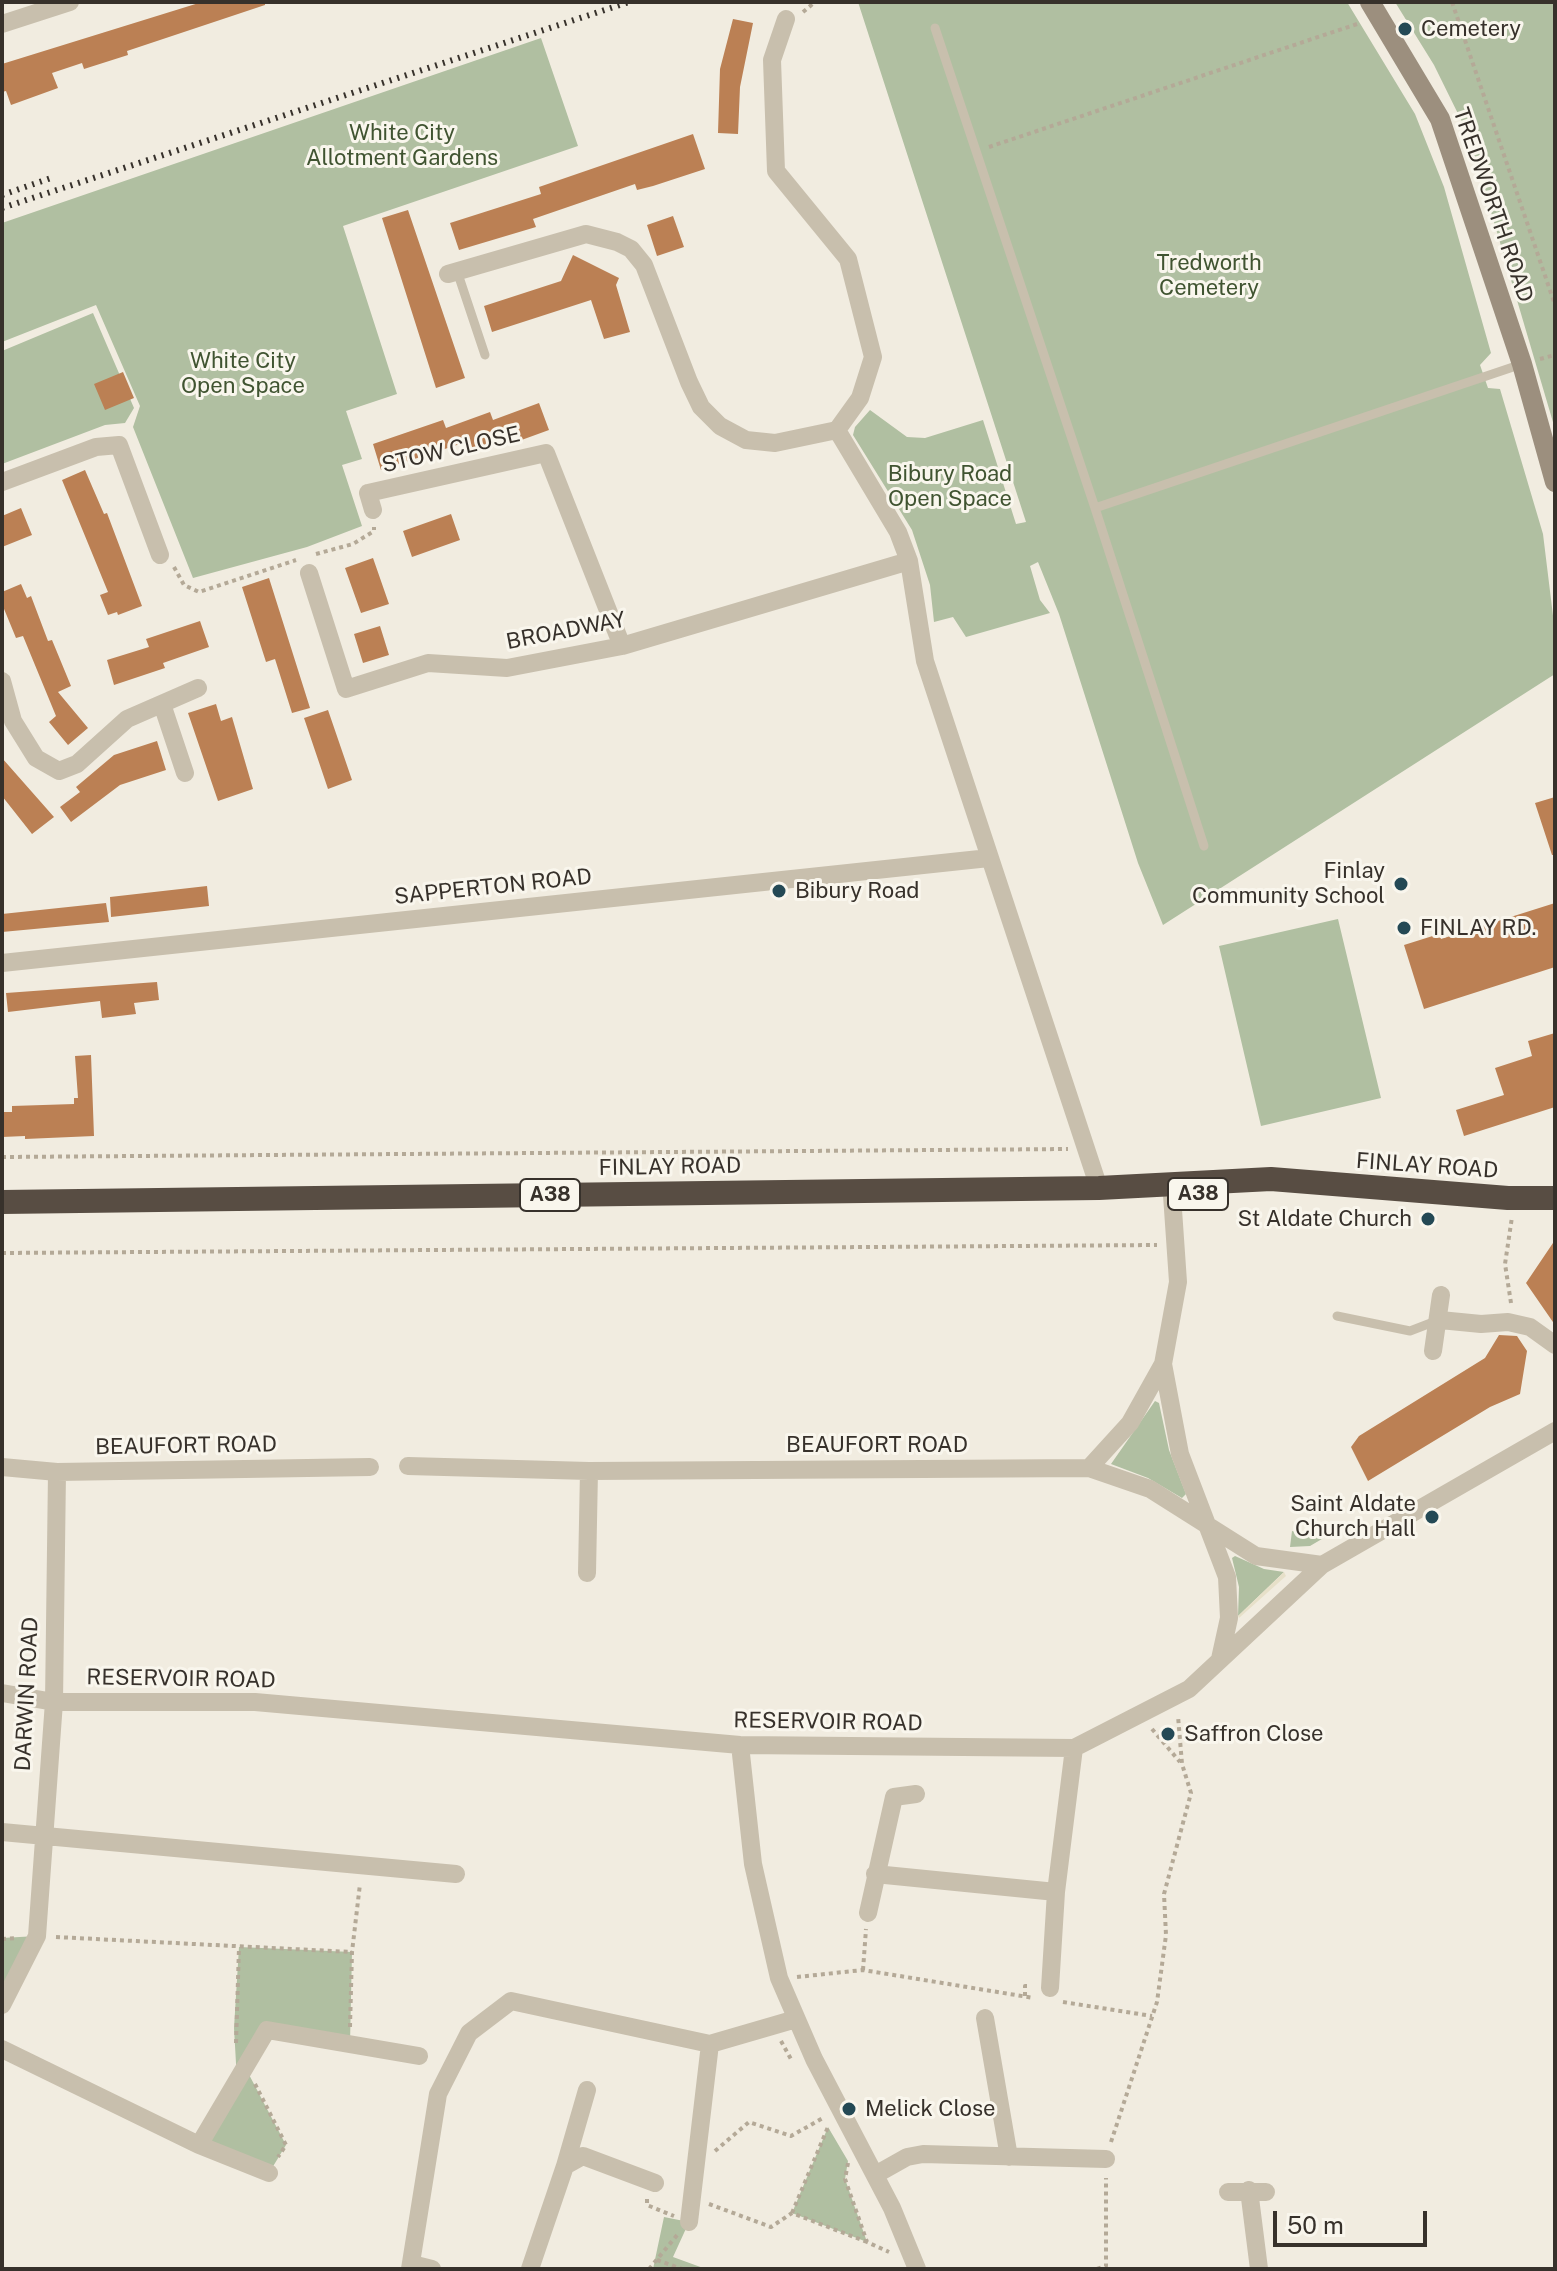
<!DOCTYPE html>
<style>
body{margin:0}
#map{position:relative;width:1557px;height:2271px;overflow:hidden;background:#f1ece0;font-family:"Public Sans",sans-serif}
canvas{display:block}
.frame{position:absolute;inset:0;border:4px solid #37312b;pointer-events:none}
.scale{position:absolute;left:1273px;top:2211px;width:154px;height:36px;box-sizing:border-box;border:4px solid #37312b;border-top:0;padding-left:10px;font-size:24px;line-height:28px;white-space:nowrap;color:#37312b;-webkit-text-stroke:6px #f9f6ed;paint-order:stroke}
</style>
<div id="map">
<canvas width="1557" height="2271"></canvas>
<div class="frame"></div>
<div class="scale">50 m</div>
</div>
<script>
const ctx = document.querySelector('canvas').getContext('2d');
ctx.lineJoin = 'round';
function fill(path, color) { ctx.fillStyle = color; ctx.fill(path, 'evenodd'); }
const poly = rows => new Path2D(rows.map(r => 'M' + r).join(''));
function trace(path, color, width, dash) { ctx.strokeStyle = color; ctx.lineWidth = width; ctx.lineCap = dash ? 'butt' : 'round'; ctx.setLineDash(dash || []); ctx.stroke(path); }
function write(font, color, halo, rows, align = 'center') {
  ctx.font = font + ' "Public Sans",sans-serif'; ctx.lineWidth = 6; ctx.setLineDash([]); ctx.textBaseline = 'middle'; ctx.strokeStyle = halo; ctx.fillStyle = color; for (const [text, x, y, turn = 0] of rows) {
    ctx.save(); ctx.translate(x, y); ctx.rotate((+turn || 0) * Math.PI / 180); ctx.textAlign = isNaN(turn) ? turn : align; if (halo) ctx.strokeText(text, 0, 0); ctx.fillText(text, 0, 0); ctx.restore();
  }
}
fill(poly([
 [858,2,1347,2,1415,114,1444,187,1491,353,1480,365,1488,388,1500,389,1543,534,1555,632,1555,674,1163,925,1138,863,1059,614,1038,562,1030,566,1040,600,1050,613,966,637,953,617,934,622,930,585,912,530,853,435,855,427,870,410,907,437,925,438,983,420,1016,524,1026,522],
 [1395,2,1555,2,1555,429,1468,134,1434,65],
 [541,38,578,146,343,226,397,394,346,411,362,459,342,465,362,526,307,547,193,578,133,427,140,406,96,305,2,342,2,223],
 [93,313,134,408,125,423,105,425,2,464,2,351],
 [1338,919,1381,1098,1261,1126,1219,946],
 [1155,1401,1159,1403,1169,1450,1186,1494,1182,1498,1148,1478,1111,1464],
 [1292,1531,1304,1533,1327,1536,1310,1546,1290,1547],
 [1235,1556,1264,1569,1284,1572,1238,1616,1239,1587,1232,1558],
 [37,1936,2,2005,2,1938],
 [239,1947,352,1952,350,2044,267,2030,245,2067,286,2145,269,2173,199,2145,237,2081,234,2028],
 [828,2127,848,2161,845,2179,867,2242,792,2213],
 [664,2217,689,2222,673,2257,706,2269,653,2269]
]), '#b0bfa1');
fill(poly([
 [1284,1572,1286,1576,1239,1618,1238,1616]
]), '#e7e0c9');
fill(poly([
 [202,2,265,2,265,5,127,51,128,55,84,69,82,63,52,73,58,88,11,105,6,91,2,92,2,64],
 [733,19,753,23,740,87,738,134,718,133,720,69],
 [693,134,705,169,653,186,637,190,635,184,533,219,536,227,459,250,450,223,541,194,539,187],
 [408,210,465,378,436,388,382,218],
 [673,216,684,247,657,256,647,225],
 [573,255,619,278,616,285,630,332,604,339,591,300,492,332,484,306,561,281],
 [123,372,134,398,105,410,94,384],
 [539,403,549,430,516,442,513,435,473,450,469,441,381,470,373,444,443,420,446,428,490,412,493,420],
 [85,470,104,514,107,513,142,606,118,615,117,612,108,615,100,595,108,592,62,480],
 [21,508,32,535,2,547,2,516],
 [451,514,460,540,412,557,403,531],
 [373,558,389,604,361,613,345,568],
 [269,578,310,708,292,713,275,659,266,662,242,587],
 [21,584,27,598,31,596,48,641,52,640,71,686,58,692,88,728,68,745,49,722,56,716,23,636,16,638,2,604,2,592],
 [200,621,209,647,163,663,165,668,114,685,107,660,149,647,146,639],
 [380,626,389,655,363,663,354,634],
 [216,704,221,721,232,717,253,789,218,801,188,713],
 [328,710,352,780,328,789,304,718],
 [157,741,166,770,120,785,71,822,60,807,80,792,76,787,114,755],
 [2,758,54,817,32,834,2,796],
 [1555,797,1555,855,1552,855,1535,803],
 [207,886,209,906,111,917,110,897],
 [106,903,109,922,2,932,2,914],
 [1555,903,1555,967,1424,1009,1404,945,1439,934,1441,939],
 [157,982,159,1000,134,1003,136,1014,102,1018,100,1001,8,1012,6,993],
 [1555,1033,1555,1107,1464,1136,1456,1110,1504,1095,1495,1068,1532,1056,1528,1041],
 [91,1055,94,1136,25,1139,25,1136,2,1137,2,1112,12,1112,12,1106,74,1104,74,1098,78,1098,75,1056],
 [1555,1240,1555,1325,1526,1283],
 [1499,1335,1517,1336,1527,1351,1520,1394,1490,1407,1368,1481,1351,1447,1359,1436,1485,1358]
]), '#bb8054');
trace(poly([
 [1452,2,1555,305],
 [803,12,815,2],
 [989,147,1360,23],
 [1540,359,1555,355],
 [316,554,353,544,374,531,374,527],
 [174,567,184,585,199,592,296,560],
 [2,1157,1068,1149],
 [2,1253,1157,1245],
 [1511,1303,1505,1264,1512,1217],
 [1152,1729,1180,1762],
 [56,1937,352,1952],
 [2,1939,16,1938],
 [863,1970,866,1929],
 [797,1977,863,1970,1034,1998],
 [1025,1996,1025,1986,1031,1986],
 [1063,2002,1152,2016],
 [350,2027,352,1952,360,1884],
 [781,2041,792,2061],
 [236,2043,239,1948],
 [255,2084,286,2145,278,2157],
 [1111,2142,1157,2002,1166,1935,1164,1894,1191,1793,1182,1764,1178,1716],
 [715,2151,749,2122,791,2136,823,2118],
 [848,2163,845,2179,867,2242,889,2252],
 [647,2199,647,2205,674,2216],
 [709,2204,771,2227,792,2213,867,2242],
 [792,2213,828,2127],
 [657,2260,682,2269],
 [649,2269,678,2234],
 [1097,2269,1106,2266,1106,2178]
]), '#b4a997', 4, [4, 4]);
trace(poly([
 [935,28,1095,508],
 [457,271,485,355],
 [1204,846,1095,508,1522,364],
 [1337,1316,1410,1331,1436,1321]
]), '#c8bfad', 9);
trace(poly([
 [786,19,772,60,776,171,848,259,873,357,860,398,837,430,898,532,909,561,925,661,1099,1188],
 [2,24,70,2],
 [448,274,586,234,617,242,631,249,644,265,689,382,701,407,720,426,746,440,775,443,837,430],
 [2,482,96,447,119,445,160,555],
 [373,510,368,493,546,453,622,646],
 [309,573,346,689,428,663,507,668,622,646,909,561],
 [2,681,13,721,36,758,59,771,77,764,127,719,198,688],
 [162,704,185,773],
 [2,963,989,858],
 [1172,1195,1178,1282,1163,1364,1180,1454,1227,1577,1229,1618,1220,1659],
 [1440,1320,1481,1324,1508,1322,1530,1327,1555,1345],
 [1433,1351,1441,1295],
 [408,1466,589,1471,1089,1468,1150,1489,1256,1556,1322,1565],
 [2,1467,57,1472,370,1467],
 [1089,1468,1130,1423,1163,1364],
 [587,1573,589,1471],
 [2,1693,54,1702,255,1702,740,1745,1074,1748,1189,1689,1322,1565,1555,1431],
 [740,1745,753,1864,779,1978,814,2059,892,2208,917,2269],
 [2,1832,456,1874],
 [875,1874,1056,1892],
 [868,1913,894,1797,916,1794],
 [1050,1988,1056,1892,1074,1748],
 [2,2005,37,1936,54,1702,57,1472],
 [985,2018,1009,2157],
 [2,2049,199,2145,267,2030,419,2056],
 [199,2145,269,2173],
 [565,2166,587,2090],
 [875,2175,907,2157,923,2154,1106,2159],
 [1249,2190,1259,2269],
 [1228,2192,1266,2192],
 [689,2222,710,2044],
 [412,2264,432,2269],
 [410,2269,438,2094,469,2033,511,2001,710,2044,796,2019],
 [530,2269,565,2166,583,2156,655,2183]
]), '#c8bfad', 18);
trace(poly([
 [1370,2,1440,119,1522,364,1555,482]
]), '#9c8f7e', 20);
trace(poly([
 [2,1202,1099,1188,1271,1179,1508,1198,1555,1198]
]), '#584d43', 24);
trace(poly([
 [2,195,51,178],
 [2,208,629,2]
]), '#37312b', 6, [2, 6]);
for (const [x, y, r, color] of [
 [1405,29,8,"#244955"],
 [1401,884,8,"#244955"],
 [779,891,8,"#244955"],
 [1404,928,8,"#244955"],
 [1428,1219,8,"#244955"],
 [1432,1517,8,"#244955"],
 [1168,1734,8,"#244955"],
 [849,2109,8,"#244955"]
]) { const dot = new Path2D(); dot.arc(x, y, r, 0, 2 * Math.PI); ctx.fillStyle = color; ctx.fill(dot); trace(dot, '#f9f6ed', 3); }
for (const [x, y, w] of [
 [1198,1194,60],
 [550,1195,60]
]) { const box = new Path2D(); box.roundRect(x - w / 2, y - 16, w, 32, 6); ctx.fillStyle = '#f9f6ed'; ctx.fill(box); trace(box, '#37312b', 2); }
write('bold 20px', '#37312b', null, [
 ["A38",1198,1194],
 ["A38",550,1195]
]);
write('22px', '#37312b', '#f9f6ed', [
 ["Cemetery",1421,29],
 ["Finlay",1385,871,"right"],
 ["Community School",1385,896,"right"],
 ["Bibury Road",795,891],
 ["FINLAY RD.",1420,928],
 ["St Aldate Church",1412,1219,"right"],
 ["Saint Aldate",1416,1504,"right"],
 ["Church Hall",1416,1529,"right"],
 ["Saffron Close",1184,1734],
 ["Melick Close",865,2109]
], 'left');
write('22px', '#405431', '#f9f6ed', [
 ["White City",402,133],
 ["Allotment Gardens",402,158],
 ["Tredworth",1209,263],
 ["Cemetery",1209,288],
 ["White City",243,361],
 ["Open Space",243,386],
 ["Bibury Road",950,474],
 ["Open Space",950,499]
]);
write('22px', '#37312b', '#f9f6ed', [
 ["TREDWORTH ROAD",1493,205,71],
 ["STOW CLOSE",451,450,-13],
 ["BROADWAY",566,631,-11],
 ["SAPPERTON ROAD",493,887,-6],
 ["FINLAY ROAD",1427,1166,4],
 ["FINLAY ROAD",670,1167,-1],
 ["BEAUFORT ROAD",877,1445],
 ["BEAUFORT ROAD",186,1446,-1],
 ["RESERVOIR ROAD",181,1679,1],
 ["DARWIN ROAD",27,1694,-87],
 ["RESERVOIR ROAD",828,1722,1]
]);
</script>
